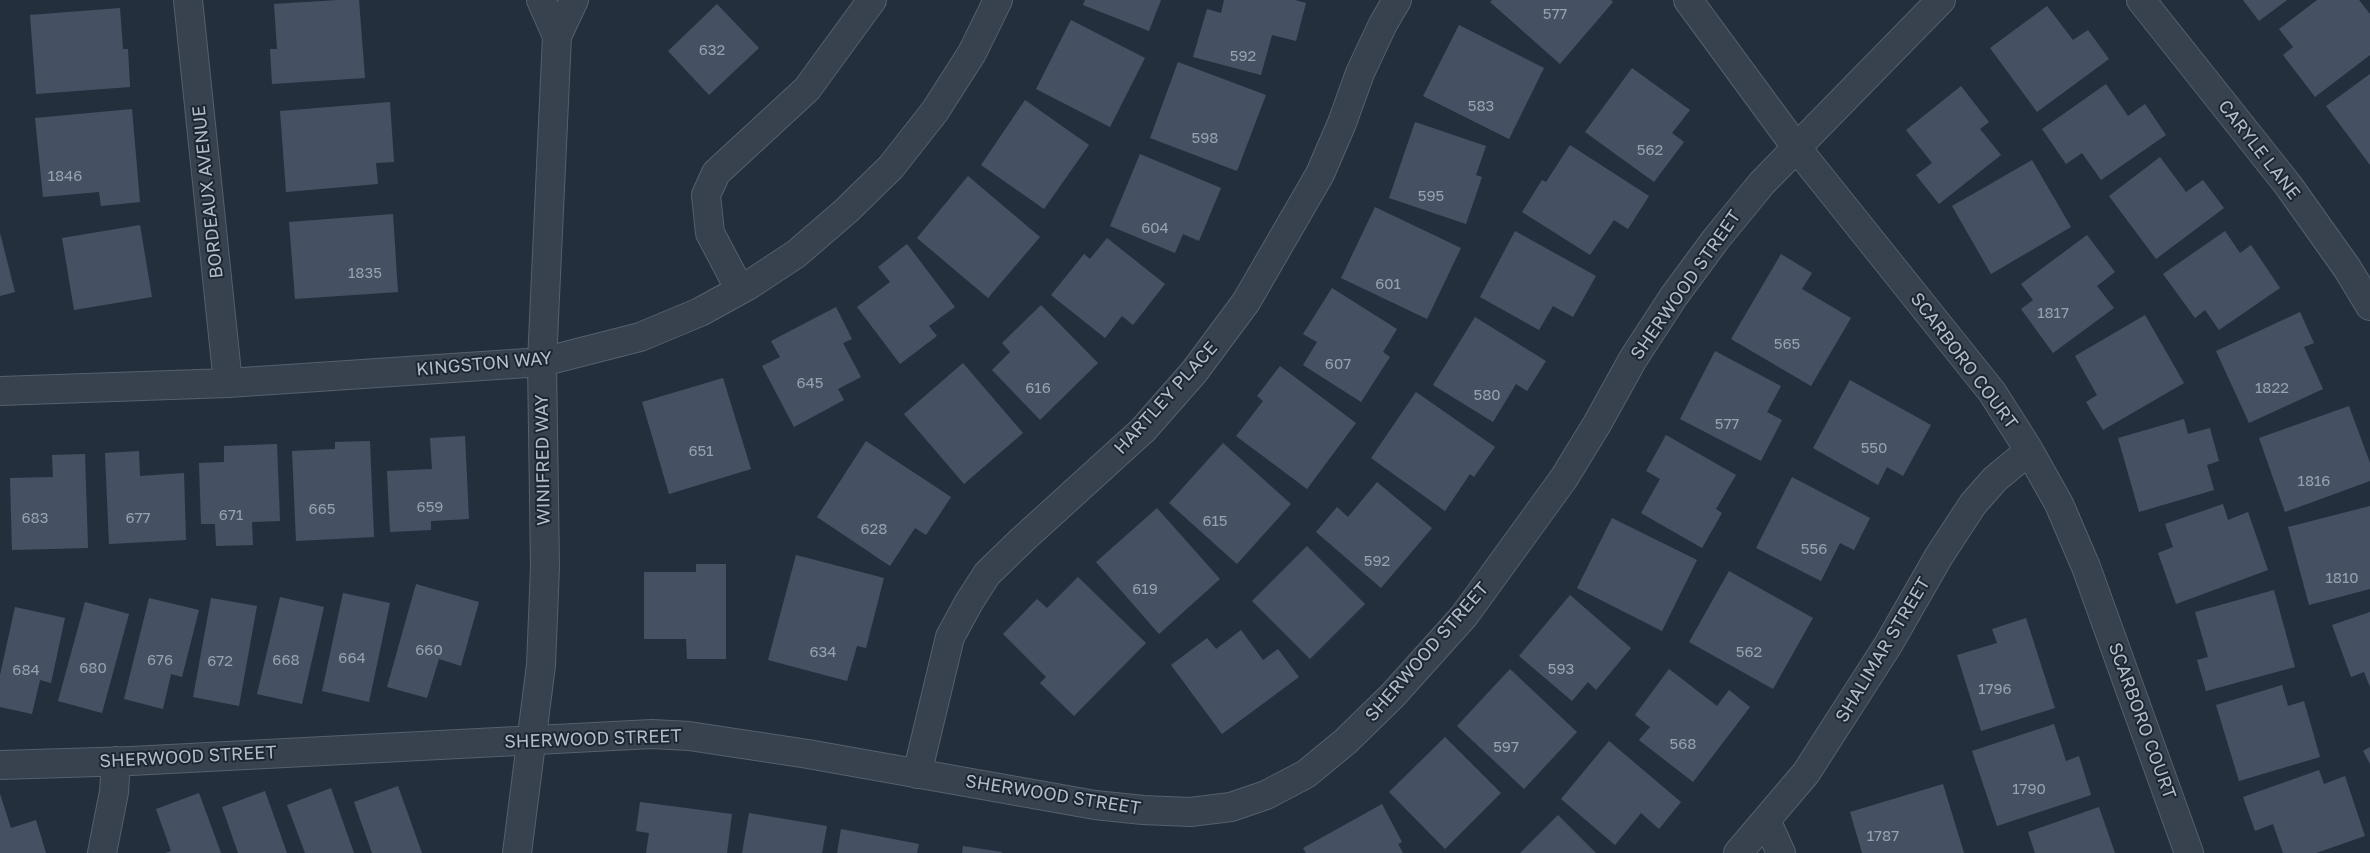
<!DOCTYPE html>
<style>
body{margin:0}
canvas{display:block;background:#242f3e}
</style>
<canvas width="2370" height="853"></canvas>
<script>
const ctx = document.querySelector('canvas').getContext('2d');
ctx.lineJoin = 'round';
function fill(path, color) { ctx.fillStyle = color; ctx.fill(path, 'evenodd'); }
const poly = rows => new Path2D(rows.map(r => 'M' + r).join(''));
function trace(path, color, width, dash) { ctx.strokeStyle = color; ctx.lineWidth = width; ctx.lineCap = dash ? 'butt' : 'round'; ctx.setLineDash(dash || []); ctx.stroke(path); }
function write(font, color, halo, rows, align = 'center') {
  ctx.font = font + ' "Golos Text",sans-serif'; ctx.lineWidth = 4; ctx.setLineDash([]); ctx.textBaseline = 'middle'; ctx.strokeStyle = halo; ctx.fillStyle = color; for (const [text, x, y, turn = 0] of rows) {
    ctx.save(); ctx.translate(x, y); ctx.rotate((+turn || 0) * Math.PI / 180); ctx.textAlign = isNaN(turn) ? turn : align; if (halo) ctx.strokeText(text, 0, 0); ctx.fillText(text, 0, 0); ctx.restore();
  }
}
fill(poly([
 [338,0,359,0,365,78,272,84,270,49,277,49,274,4],
 [1085,0,1161,0,1149,31,1083,5],
 [1224,0,1295,0,1306,3,1296,41,1272,35,1261,75,1193,57,1207,9,1221,13],
 [1492,0,1611,0,1613,2,1560,64,1490,2],
 [2243,0,2287,0,2259,21],
 [2317,0,2359,0,2370,14,2370,55,2315,97,2283,55,2293,47,2279,29],
 [717,4,759,48,709,95,668,51],
 [2047,6,2073,40,2088,30,2109,59,2037,112,1990,48],
 [120,8,123,49,128,49,130,87,36,94,30,15],
 [1071,20,1145,58,1110,127,1036,89],
 [1459,25,1544,68,1509,139,1423,96],
 [1178,62,1266,95,1237,171,1150,138],
 [1632,68,1690,110,1672,133,1684,142,1654,182,1585,132],
 [2370,74,2370,165,2326,106],
 [2106,84,2128,116,2145,104,2166,135,2101,180,2082,153,2066,164,2042,129],
 [1961,86,1989,122,1980,129,2001,155,1939,204,1916,175,1932,163,1906,130],
 [1025,100,1089,145,1044,209,981,165],
 [390,102,394,162,376,163,378,184,286,192,280,111],
 [132,109,140,202,101,206,99,192,43,197,35,118],
 [1415,122,1486,146,1476,175,1482,177,1466,224,1389,198],
 [1570,145,1649,196,1628,229,1614,220,1590,255,1522,212,1542,180,1546,182],
 [1140,154,1221,188,1199,241,1183,234,1175,253,1110,226],
 [2160,157,2186,192,2203,180,2224,208,2156,259,2109,196],
 [2032,160,2071,227,1991,274,1952,206],
 [968,176,1040,237,988,298,917,238],
 [1375,207,1461,248,1427,319,1341,278],
 [393,214,398,292,295,299,289,222],
 [140,225,152,297,74,310,62,238],
 [1515,231,1596,276,1573,317,1553,306,1539,330,1480,297],
 [2225,231,2240,253,2251,245,2280,288,2219,330,2205,310,2195,318,2163,274],
 [0,233,15,292,0,296],
 [2087,235,2115,272,2097,286,2114,308,2053,353,2021,309,2033,300,2021,284],
 [1107,238,1165,284,1133,325,1122,316,1105,338,1051,295,1084,254,1090,259],
 [907,244,955,307,929,326,937,336,900,364,857,307,890,282,878,267],
 [1781,254,1812,273,1802,289,1851,318,1811,386,1731,339],
 [1332,288,1397,329,1383,352,1390,357,1361,402,1303,365,1317,342,1303,334],
 [1041,305,1098,363,1040,420,992,370,1010,352,1002,343],
 [836,307,852,339,843,343,861,377,838,389,844,400,794,427,762,366,780,357,771,341],
 [2300,312,2314,343,2304,347,2323,389,2249,423,2216,351],
 [2145,315,2184,383,2103,430,2086,402,2097,395,2075,356],
 [1475,317,1546,361,1527,391,1516,384,1493,422,1433,385],
 [1715,351,1781,386,1767,412,1782,420,1761,461,1680,419],
 [963,363,1023,433,964,484,904,414],
 [1280,366,1356,423,1307,489,1236,436,1263,401,1257,396],
 [723,378,751,469,669,494,642,402],
 [1850,380,1931,425,1903,476,1887,467,1878,485,1813,448],
 [1416,392,1495,447,1474,477,1470,474,1445,511,1371,458],
 [2349,406,2370,463,2370,481,2285,512,2259,438],
 [2184,419,2188,434,2210,428,2219,461,2207,465,2214,490,2139,512,2118,438],
 [1666,435,1736,475,1716,509,1722,513,1702,548,1641,513,1660,479,1646,471],
 [465,436,469,519,431,521,431,530,390,532,387,471,432,469,430,438],
 [370,441,374,537,296,541,292,451,335,449,335,442],
 [866,441,951,497,926,535,915,528,890,566,817,517],
 [1223,443,1291,504,1237,564,1169,503],
 [277,444,280,521,252,522,253,545,216,546,215,524,201,524,199,463,224,462,224,446],
 [139,451,140,476,184,473,186,540,109,544,105,453],
 [85,454,88,548,12,550,10,478,53,477,52,455],
 [1792,477,1870,518,1854,550,1840,543,1821,581,1756,548],
 [1377,482,1432,528,1381,588,1316,532,1337,507,1348,517],
 [2223,504,2228,520,2248,512,2268,570,2176,604,2158,553,2173,547,2165,524],
 [2370,506,2370,589,2309,605,2288,527],
 [1157,508,1220,579,1159,634,1096,562],
 [1612,518,1697,560,1662,631,1577,588],
 [1307,546,1365,604,1310,659,1252,601],
 [796,555,884,578,866,648,857,646,847,681,768,660],
 [696,564,726,564,726,659,687,659,686,639,644,639,644,572,696,572],
 [1729,571,1813,618,1773,689,1689,642],
 [1078,577,1146,643,1074,716,1040,683,1046,677,1003,634,1037,599,1047,608],
 [416,584,479,602,461,666,439,659,427,698,387,687],
 [2274,590,2295,667,2206,691,2197,660,2208,657,2195,612],
 [343,593,390,603,369,702,322,691],
 [1570,595,1631,648,1596,690,1588,682,1572,701,1519,656],
 [280,597,324,607,302,704,257,694],
 [149,598,199,610,182,677,171,674,163,709,124,699],
 [211,598,257,606,239,706,193,697],
 [85,602,129,614,102,713,58,701],
 [15,607,65,618,51,683,40,680,32,714,0,707,0,675],
 [2370,612,2370,687,2364,672,2351,677,2332,625],
 [2026,618,2055,708,1981,731,1957,655,1997,643,1992,629],
 [1241,630,1263,660,1278,649,1299,677,1222,734,1171,665,1207,638,1216,649],
 [1510,669,1577,732,1524,789,1457,726],
 [1669,669,1717,706,1729,690,1750,707,1693,782,1639,740,1650,727,1635,715],
 [2282,685,2288,706,2304,701,2320,757,2239,781,2216,705],
 [2054,724,2066,761,2079,756,2091,795,1997,826,1972,751],
 [1445,737,1501,793,1445,849,1389,792],
 [1609,741,1681,802,1659,829,1641,813,1615,845,1561,799],
 [2370,747,2370,764,2363,751],
 [2319,770,2324,784,2345,776,2365,836,2316,853,2283,853,2273,824,2255,831,2243,797],
 [1943,784,1964,853,1862,853,1850,812],
 [398,786,422,853,372,853,354,802],
 [331,788,354,853,305,853,287,805],
 [265,791,287,853,238,853,222,807],
 [199,793,221,853,165,853,171,851,156,809],
 [0,794,11,828,36,820,46,853,0,853],
 [640,802,732,814,727,853,646,853,649,833,636,831],
 [1382,804,1402,842,1398,844,1403,853,1306,853,1303,848],
 [2099,807,2115,853,2035,853,2028,832],
 [749,813,827,826,822,853,742,853],
 [1558,815,1596,853,1520,853],
 [841,829,919,844,917,853,837,853],
 [963,846,1002,852,1002,853,962,853]
]), '#455162');
const minor = poly([
 [188,0,228,383],
 [541,0,557,36],
 [1688,0,1796,147,1992,392,2027,447,2059,504,2086,567,2189,853],
 [2141,0,2288,185,2347,268,2370,306],
 [740,290,710,233,706,195,716,173,807,89,872,0],
 [0,391,228,383,542,362,640,337,700,312,749,285,796,254,846,211,891,167,935,111,972,53,998,0],
 [0,765,131,761,652,734,689,736,808,754,1095,805,1143,810,1190,812,1231,807,1266,795,1306,774,1346,741,1393,695,1464,616,1564,478,1597,424,1633,359,1674,296,1716,239,1762,183,1941,0],
 [917,774,950,637,969,602,987,574,1022,540,1143,430,1194,372,1246,302,1320,174,1342,123,1360,73,1383,24,1397,0],
 [1766,820,1781,853],
 [102,853,114,792,116,761],
 [517,853,541,665,545,567,542,362,557,36,574,0],
 [1738,853,1806,773,1888,645,1939,556,1973,504,1995,479,2029,451]
]);
trace(minor, '#565f6c', 30);
trace(minor, '#38414e', 28);
write('15px', '#98a1af', null, [
 ["577",1555,14],
 ["632",712,50],
 ["592",1243,56],
 ["583",1481,106],
 ["598",1205,138],
 ["562",1650,150],
 ["1846",65,176],
 ["595",1431,196],
 ["604",1155,228],
 ["1835",365,273],
 ["601",1388,284],
 ["1817",2053,313],
 ["565",1787,344],
 ["607",1338,364],
 ["645",810,383],
 ["616",1038,388],
 ["1822",2272,388],
 ["580",1487,395],
 ["577",1727,424],
 ["550",1874,448],
 ["651",701,451],
 ["1816",2314,481],
 ["659",430,507],
 ["665",322,509],
 ["671",231,515],
 ["683",35,518],
 ["677",138,518],
 ["615",1215,521],
 ["628",874,529],
 ["556",1814,549],
 ["592",1377,561],
 ["1810",2342,578],
 ["619",1145,589],
 ["660",429,650],
 ["634",823,652],
 ["562",1749,652],
 ["664",352,658],
 ["676",160,660],
 ["668",286,660],
 ["672",220,661],
 ["680",93,668],
 ["593",1561,669],
 ["684",26,670],
 ["1796",1995,689],
 ["568",1683,744],
 ["597",1506,747],
 ["1790",2029,789],
 ["1787",1883,836]
]);
write('18px', '#b4bcc9', '#1d2633', [
 ["CARYLE LANE",2259,150,52],
 ["BORDEAUX AVENUE",208,192,-96],
 ["SHERWOOD STREET",1686,285,-55],
 ["SCARBORO COURT",1964,361,53],
 ["KINGSTON WAY",484,364,-5],
 ["HARTLEY PLACE",1166,398,-48],
 ["WINIFRED WAY",543,460,-91],
 ["SHALIMAR STREET",1883,650,-59],
 ["SHERWOOD STREET",1427,652,-49],
 ["SCARBORO COURT",2142,721,70],
 ["SHERWOOD STREET",593,739,-2],
 ["SHERWOOD STREET",188,757,-3],
 ["SHERWOOD STREET",1053,795,9]
]);
</script>
